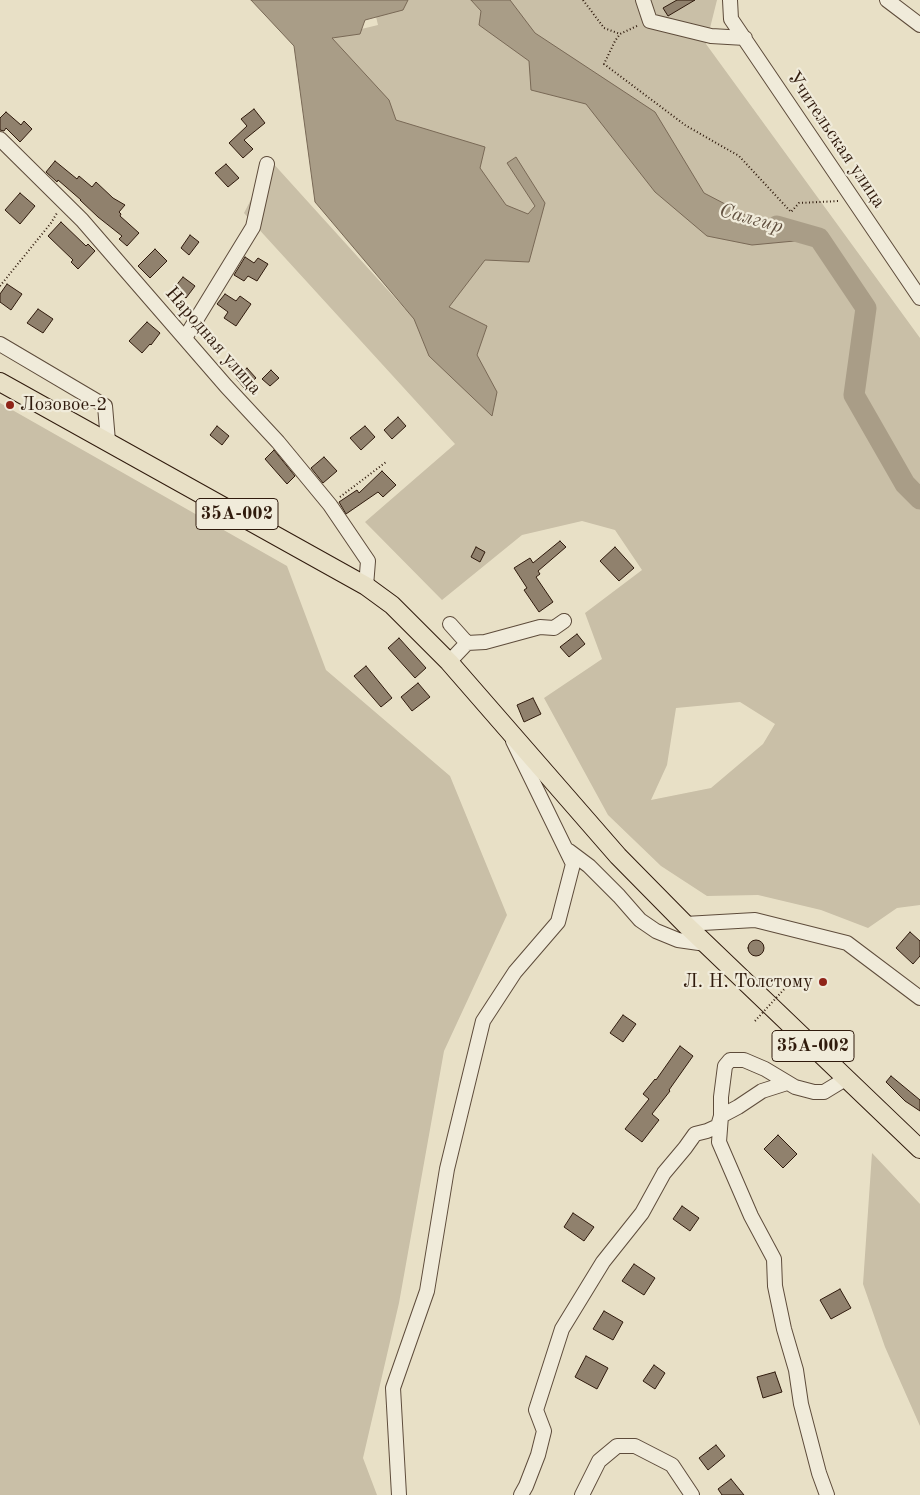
<!DOCTYPE html>
<meta charset="utf-8">
<style>
body{margin:0}
canvas{display:block;background:#e8e0c6}
</style>
<canvas width="920" height="1495"></canvas>
<script>
const ctx = document.querySelector('canvas').getContext('2d');
ctx.lineJoin = 'round';
function fill(path, color) { ctx.fillStyle = color; ctx.fill(path, 'evenodd'); }
const poly = rows => new Path2D(rows.map(r => 'M' + r).join(''));
function trace(path, color, width, dash) { ctx.strokeStyle = color; ctx.lineWidth = width; ctx.lineCap = dash ? 'butt' : 'round'; ctx.setLineDash(dash || []); ctx.stroke(path); }
function write(font, color, halo, rows, align = 'center') {
  ctx.font = font + ' "Old Standard TT",serif'; ctx.lineWidth = 4.5; ctx.setLineDash([]); ctx.textBaseline = 'middle'; ctx.strokeStyle = halo; ctx.fillStyle = color; for (const [text, x, y, turn = 0] of rows) {
    ctx.save(); ctx.translate(x, y); ctx.rotate((+turn || 0) * Math.PI / 180); ctx.textAlign = isNaN(turn) ? turn : align; if (halo) ctx.strokeText(text, 0, 0); ctx.fillText(text, 0, 0); ctx.restore();
  }
}
fill(poly([
 [372,0,717,0,706,44,920,338,920,905,897,908,868,928,821,910,758,895,707,896,661,866,608,815,544,698,602,659,585,613,642,570,615,530,582,521,522,535,442,600,365,522,455,444,244,213,271,161,405,309,461,243,320,39,378,25],
 [740,702,775,724,763,744,711,788,651,800,667,765,676,708],
 [0,403,287,566,326,670,450,776,507,915,444,1051,399,1303,363,1458,377,1495,0,1495],
 [872,1153,920,1204,920,1426,885,1347,863,1284]
]), '#c9bfa7');
const water = poly([
 [251,0,408,0,403,10,365,20,360,34,332,38,389,100,396,120,485,147,480,168,506,205,528,214,535,206,507,163,516,157,545,203,529,262,485,260,449,307,487,326,477,355,497,392,492,416,429,356,414,319,315,202,294,46,251,0],
 [471,0,510,0,535,33,655,112,704,193,748,216,803,226,805,240,752,245,707,236,655,192,586,104,531,90,529,61,479,25,481,11,471,0]
]);
fill(water, '#a99d87');
trace(water, '#796956', 1);
trace(poly([
 [777,226,819,238,866,308,854,395,905,484,920,499]
]), '#a99d87', 21);
const building = poly([
 [677,0,695,0,668,16,663,8,677,0],
 [254,109,265,123,244,140,253,149,243,158,229,143,247,126,241,119,254,109],
 [6,112,21,125,24,121,32,129,20,142,6,128,4,131,0,130,0,118,6,112],
 [55,161,77,179,79,176,92,187,96,182,113,198,125,205,119,212,121,214,120,216,139,233,127,246,119,239,122,236,98,217,80,200,81,200,58,180,57,182,46,172,55,161],
 [226,164,239,178,228,187,215,173,226,164],
 [20,193,35,206,20,224,5,210,20,193],
 [61,222,86,246,88,244,95,251,78,269,71,262,73,260,48,236,61,222],
 [190,235,199,242,189,255,181,248,190,235],
 [155,249,167,261,150,278,138,266,155,249],
 [245,257,254,263,258,258,268,264,257,281,248,276,244,281,234,275,245,257],
 [183,277,195,286,186,298,174,288,183,277],
 [7,284,22,294,11,310,0,302,0,294,7,284],
 [225,294,236,301,240,296,251,304,236,326,224,318,228,312,217,304,225,294],
 [38,309,53,319,43,333,27,323,38,309],
 [147,322,160,333,151,345,150,344,142,353,129,341,147,322],
 [247,368,256,378,244,388,236,378,247,368],
 [271,370,279,378,270,386,262,379,271,370],
 [398,417,406,426,392,439,384,430,398,417],
 [217,426,229,436,222,445,210,435,217,426],
 [365,426,375,437,361,450,350,438,365,426],
 [274,450,295,476,287,484,265,459,274,450],
 [324,457,337,471,323,483,311,468,324,457],
 [382,471,396,485,383,497,378,492,346,514,339,502,357,490,359,493,382,471],
 [560,541,566,547,538,571,540,574,536,577,553,602,539,612,524,590,527,588,514,568,530,558,533,563,560,541],
 [476,547,485,552,480,562,471,557,476,547],
 [615,547,634,568,619,581,600,561,615,547],
 [577,634,585,644,569,657,560,647,577,634],
 [399,638,426,668,415,678,388,648,399,638],
 [366,666,392,698,381,707,354,676,366,666],
 [418,683,430,697,412,711,401,697,418,683],
 [533,698,541,714,524,722,517,705,533,698],
 [910,932,920,941,920,956,913,964,896,948,910,932],
 '748 948a8 8 0 1 1 16 0a8 8 0 1 1-16 0Z',
 [623,1015,636,1024,623,1042,610,1033,623,1015],
 [680,1046,693,1056,669,1090,670,1091,652,1114,659,1120,642,1142,625,1129,649,1099,643,1094,655,1079,656,1080,680,1046],
 [891,1076,920,1100,920,1111,905,1101,886,1082,891,1076],
 [778,1135,797,1154,783,1168,764,1149,778,1135],
 [682,1206,699,1218,690,1231,673,1219,682,1206],
 [573,1213,594,1227,584,1241,564,1227,573,1213],
 [634,1264,655,1278,644,1295,622,1281,634,1264],
 [840,1289,851,1308,831,1319,820,1300,840,1289],
 [604,1311,623,1322,613,1340,593,1329,604,1311],
 [586,1356,608,1368,597,1389,575,1377,586,1356],
 [654,1365,665,1373,655,1389,643,1381,654,1365],
 [775,1372,782,1392,763,1398,757,1377,775,1372],
 [716,1445,725,1456,708,1470,699,1458,716,1445],
 [731,1479,744,1495,722,1495,718,1489,731,1479]
]);
fill(building, '#90816d');
trace(building, '#301b0d', 1);
const minor = poly([
 [643,0,650,21,711,36,745,38],
 [730,0,731,19,920,298],
 [887,0,920,25],
 [0,139,82,220,226,386,278,442,330,505,368,561,366,586],
 [185,338,253,227,267,164],
 [0,344,105,406,108,441],
 [450,624,467,643],
 [449,662,467,643,485,642,540,627,554,628,564,621],
 [569,851,589,866,619,896,640,920,656,931,678,940,706,944],
 [685,924,755,920,847,943,920,998],
 [787,1083,762,1091,738,1107,721,1116,719,1142,751,1216,774,1259,775,1286,784,1329,796,1370,801,1404,819,1473,827,1495],
 [399,1495,393,1388,427,1291,447,1169,483,1021,515,972,558,922,573,864,513,741],
 [521,1495,526,1486,538,1455,544,1431,536,1410,562,1329,603,1262,642,1213,664,1173,685,1148,695,1134,707,1131,718,1126,721,1116,721,1097,725,1066,730,1060,744,1060,765,1069,795,1087,814,1092,824,1092,847,1078],
 [582,1495,599,1461,617,1446,635,1446,672,1465,692,1495]
]);
const major = poly([
 [0,382,366,586,392,605,449,662,618,856,685,924,920,1149]
]);
trace(minor, '#5e4c3b', 16);
trace(major, '#301b0d', 20);
trace(poly([
 [583,0,604,28,620,34],
 [637,26,620,34,615,41,604,64,685,125,739,156,791,212,799,203,839,201],
 [0,286,51,223,57,213],
 [340,497,386,462]
]), '#301b0d', 2, [1, 2.5]);
trace(minor, '#f0ebda', 14);
trace(major, '#e8e0c6', 18);
trace(poly([
 [755,1021,788,985]
]), '#301b0d', 2, [1, 2.5]);
for (const [x, y, r, color] of [
 [10,405,5,"#8f2418"],
 [823,982,5,"#8f2418"]
]) { const dot = new Path2D(); dot.arc(x, y, r, 0, 2 * Math.PI); ctx.fillStyle = color; ctx.fill(dot); trace(dot, '#f0ebda', 2); }
for (const [x, y, w] of [
 [237,514,82],
 [813,1046,82]
]) { const box = new Path2D(); box.roundRect(x - w / 2, y - 15.5, w, 31, 4); ctx.fillStyle = '#f0ebda'; ctx.fill(box); trace(box, '#301b0d', 1); }
write('bold 18px', '#301b0d', null, [
 ["35А-002",237,514],
 ["35А-002",813,1046]
]);
write('19px', '#301b0d', '#f0ebda', [
 ["Учительская улица",836,140,56],
 ["Народная улица",213,341,49]
]);
write('19px', '#301b0d', '#f0ebda', [
 ["Лозовое-2",20,405],
 ["Л. Н. Толстому",813,982,"right"]
], 'left');
write('italic 20px', '#604f3e', '#f0ebda', [
 ["Салгир",751,219,15]
]);
</script>
